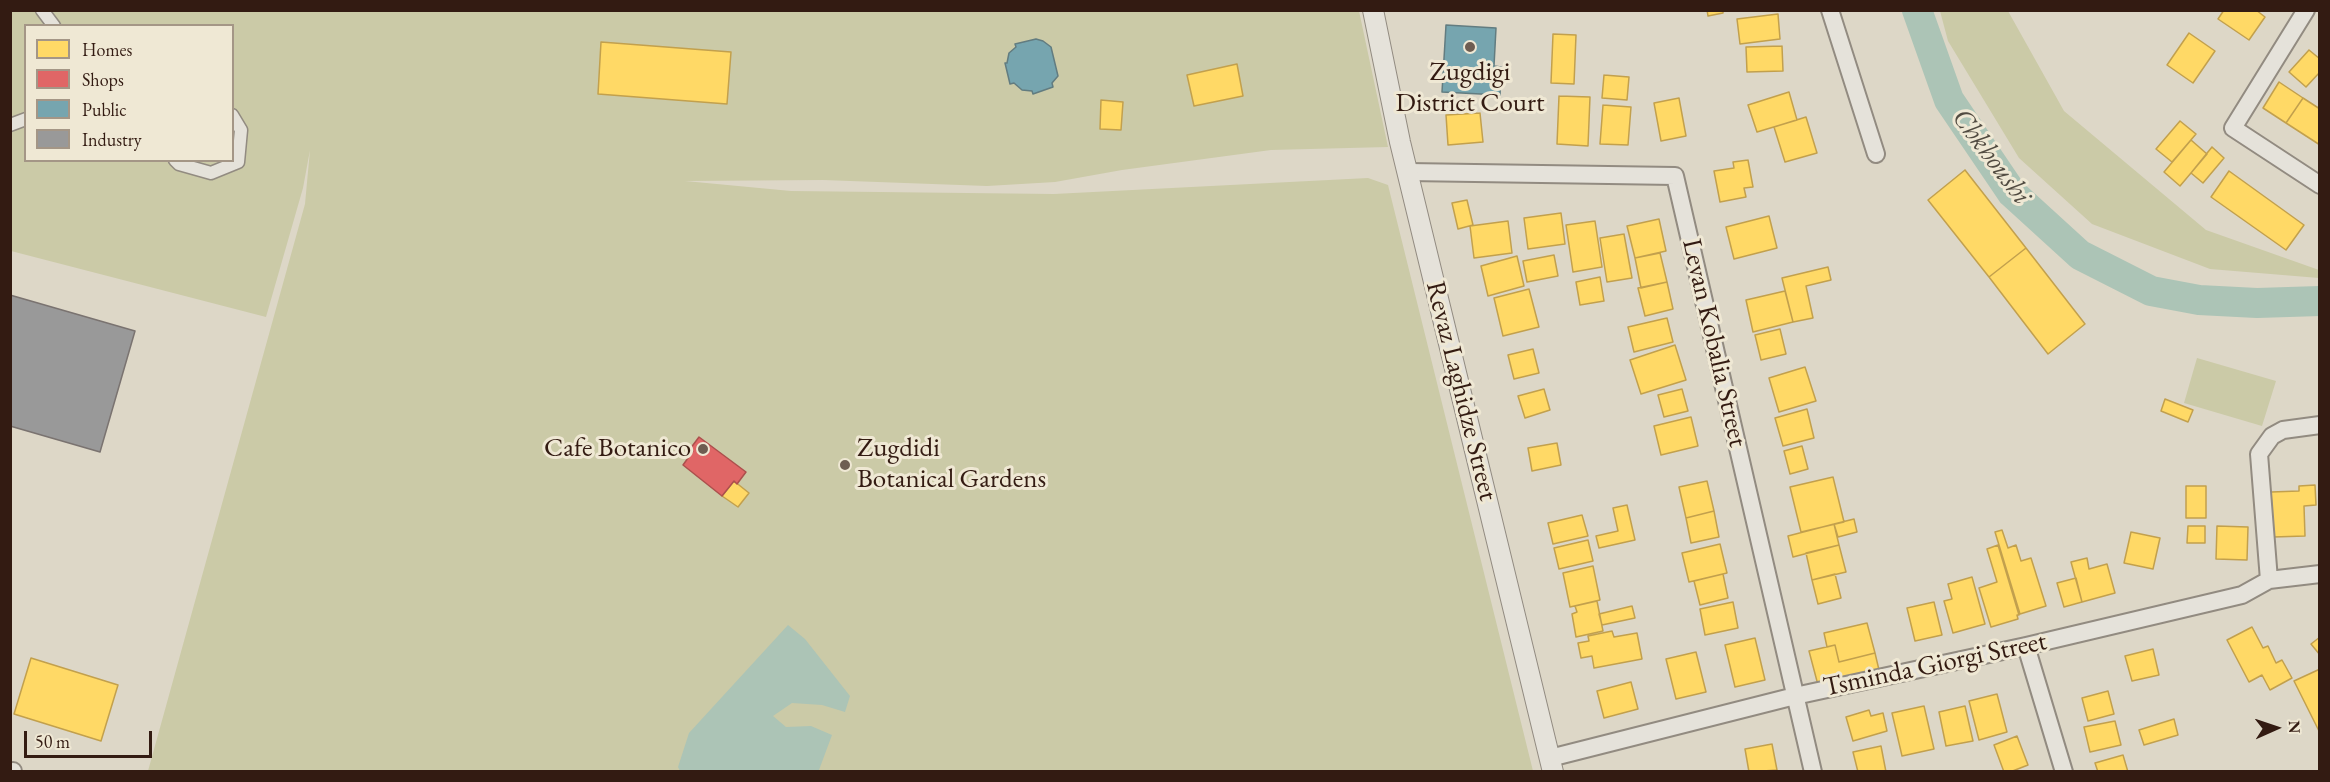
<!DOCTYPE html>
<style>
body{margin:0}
#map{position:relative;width:2330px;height:782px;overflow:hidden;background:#ddd7c7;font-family:"EB Garamond",serif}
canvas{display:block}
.frame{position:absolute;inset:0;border:12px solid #331b12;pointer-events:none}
.legend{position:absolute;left:24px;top:24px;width:210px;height:138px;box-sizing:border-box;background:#efe8d4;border:2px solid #a49686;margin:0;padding:8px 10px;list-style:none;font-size:18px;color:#331b12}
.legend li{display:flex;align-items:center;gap:12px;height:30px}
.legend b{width:30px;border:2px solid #a49686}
.north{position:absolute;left:2246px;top:698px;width:60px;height:60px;-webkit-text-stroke:4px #efe8d4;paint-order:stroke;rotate:87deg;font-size:16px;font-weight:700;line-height:24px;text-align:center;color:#331b12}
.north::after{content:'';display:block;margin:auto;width:21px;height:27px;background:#331b12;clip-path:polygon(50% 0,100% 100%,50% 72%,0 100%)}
.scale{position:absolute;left:24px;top:731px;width:128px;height:27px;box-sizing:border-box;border:3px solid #331b12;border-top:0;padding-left:8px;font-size:18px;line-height:21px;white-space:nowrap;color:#331b12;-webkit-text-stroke:4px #efe8d4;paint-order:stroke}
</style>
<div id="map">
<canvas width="2330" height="782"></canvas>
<div class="frame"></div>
<ul class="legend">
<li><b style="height:16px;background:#ffd966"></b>Homes</li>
<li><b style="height:16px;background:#e06666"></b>Shops</li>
<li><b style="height:16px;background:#76a5af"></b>Public</li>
<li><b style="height:16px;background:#999"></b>Industry</li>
</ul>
<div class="north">N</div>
<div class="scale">50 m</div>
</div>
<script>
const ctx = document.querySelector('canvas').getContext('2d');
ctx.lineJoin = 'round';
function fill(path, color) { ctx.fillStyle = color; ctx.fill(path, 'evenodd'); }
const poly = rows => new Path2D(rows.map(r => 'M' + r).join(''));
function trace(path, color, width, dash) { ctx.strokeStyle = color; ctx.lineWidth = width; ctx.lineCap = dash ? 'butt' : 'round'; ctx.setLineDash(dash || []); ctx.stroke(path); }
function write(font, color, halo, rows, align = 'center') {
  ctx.font = font + ' "EB Garamond",serif'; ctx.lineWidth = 6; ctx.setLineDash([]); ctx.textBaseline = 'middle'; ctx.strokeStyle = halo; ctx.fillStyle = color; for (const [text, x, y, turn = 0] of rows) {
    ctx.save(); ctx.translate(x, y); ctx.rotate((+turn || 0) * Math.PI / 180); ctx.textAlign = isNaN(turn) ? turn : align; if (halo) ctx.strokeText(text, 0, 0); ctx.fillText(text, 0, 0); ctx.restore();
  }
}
fill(poly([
 [10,11,1359,11,1388,147,1271,150,1122,170,1055,182,987,186,823,180,685,181,791,191,1054,194,1368,178,1388,185,1533,771,148,771,305,204,310,150,303,188,266,317,11,251],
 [26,26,232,26,232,160,26,160],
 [1940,11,2008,11,2064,111,2206,230,2319,270,2319,278,2210,269,2092,224,2019,158,1948,41],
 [2197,358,2276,381,2262,426,2184,403]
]), '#cbcaa7');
fill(poly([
 [788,625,805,639,850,696,845,712,822,705,792,703,773,716,786,727,811,726,832,735,819,770,680,771,678,767,689,733]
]), '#acc4b6');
const homes = poly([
 [1707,10,1723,10,1723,13,1708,16,1707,10],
 [2224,10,2256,10,2265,17,2249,40,2218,19,2224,10],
 [1778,14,1780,39,1740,44,1737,19,1778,14],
 [2189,33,2215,51,2193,83,2167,65,2189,33],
 [1553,34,1576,35,1574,84,1551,83,1553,34],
 [601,42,731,52,727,104,598,94,601,42],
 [1782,46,1783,71,1747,72,1746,47,1782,46],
 [2309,50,2320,59,2320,72,2306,87,2289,72,2309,50],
 [1237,64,1243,96,1194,106,1187,75,1237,64],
 [1604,75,1629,77,1627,100,1602,98,1604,75],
 [2279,82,2303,98,2286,123,2263,108,2279,82],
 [1789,92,1797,120,1757,132,1748,105,1789,92],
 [1559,96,1590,97,1588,146,1557,144,1559,96],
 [1679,98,1686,136,1661,141,1654,103,1679,98],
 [2303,98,2320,109,2320,145,2286,123,2303,98],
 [1101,100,1123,102,1121,130,1100,129,1101,100],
 [1603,105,1631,107,1628,145,1600,144,1603,105],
 [1480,113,1483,142,1448,145,1446,115,1480,113],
 [1806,117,1817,153,1785,162,1774,127,1806,117],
 [2180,121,2196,134,2172,162,2156,149,2180,121],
 [2191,140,2207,154,2180,186,2164,172,2191,140],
 [2212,147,2224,158,2203,183,2191,173,2212,147],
 [1748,160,1753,187,1744,188,1746,197,1720,202,1714,171,1734,168,1733,162,1748,160],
 [1965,170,2026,248,1989,277,1928,200,1965,170],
 [2229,171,2304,225,2286,250,2211,197,2229,171],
 [1467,200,1473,225,1458,229,1452,203,1467,200],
 [1561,213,1565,244,1528,249,1524,218,1561,213],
 [1769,216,1777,248,1734,259,1726,227,1769,216],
 [1659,219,1666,251,1635,258,1627,226,1659,219],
 [1508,221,1512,253,1474,258,1470,226,1508,221],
 [1595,221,1602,267,1573,272,1566,225,1595,221],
 [1624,234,1632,278,1607,282,1600,238,1624,234],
 [2026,248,2085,324,2048,354,1989,277,2026,248],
 [1660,253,1667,282,1641,288,1635,258,1660,253],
 [1554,255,1558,276,1527,282,1523,261,1554,255],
 [1517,256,1524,286,1488,296,1481,266,1517,256],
 [1828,267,1831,280,1806,286,1813,318,1793,322,1782,278,1828,267],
 [1600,277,1604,301,1580,305,1576,282,1600,277],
 [1667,282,1673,309,1645,316,1638,288,1667,282],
 [1529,289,1539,327,1503,336,1494,298,1529,289],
 [1785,291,1793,322,1753,332,1746,300,1785,291],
 [1667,318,1673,342,1634,352,1628,327,1667,318],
 [1780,329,1786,354,1761,360,1755,335,1780,329],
 [1675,345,1686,380,1641,394,1630,360,1675,345],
 [1533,349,1539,373,1514,379,1508,355,1533,349],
 [1805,367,1816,401,1779,412,1769,378,1805,367],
 [1544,389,1550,410,1525,418,1518,396,1544,389],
 [1682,389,1688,411,1664,417,1658,395,1682,389],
 [2165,399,2193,410,2188,422,2161,411,2165,399],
 [1807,409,1814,438,1783,446,1775,418,1807,409],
 [1691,417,1698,446,1661,455,1654,426,1691,417],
 [1557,443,1561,465,1532,471,1528,448,1557,443],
 [1802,446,1808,469,1790,474,1784,451,1802,446],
 [1833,477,1844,522,1801,532,1790,487,1833,477],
 [734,481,749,493,738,507,722,496,734,481],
 [1707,481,1714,511,1686,518,1679,487,1707,481],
 [2315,485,2316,505,2304,506,2305,536,2273,537,2271,492,2299,491,2299,486,2315,485],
 [2186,486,2206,486,2206,518,2186,518,2186,486],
 [1627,505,1635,540,1599,548,1596,536,1618,531,1613,508,1627,505],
 [1714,511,1719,537,1691,543,1686,518,1714,511],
 [1582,515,1588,536,1553,544,1548,523,1582,515],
 [1854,519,1857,532,1838,537,1834,524,1854,519],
 [1834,524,1839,545,1793,557,1788,536,1834,524],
 [2188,526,2205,526,2205,543,2187,543,2188,526],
 [2217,526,2248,527,2247,560,2216,559,2217,526],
 [2002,530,2008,548,2016,545,2021,561,2031,558,2046,606,2020,614,1995,532,2002,530],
 [2131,532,2160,538,2153,569,2124,563,2131,532],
 [1588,540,1593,561,1559,569,1554,548,1588,540],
 [1720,544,1727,573,1689,582,1682,553,1720,544],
 [1839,545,1846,572,1812,580,1806,553,1839,545],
 [1998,545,2019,615,2017,615,2018,619,1991,627,1979,588,1997,582,1987,549,1998,545],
 [2087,558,2089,569,2107,564,2115,593,2082,602,2071,562,2087,558],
 [1593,566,1600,600,1570,607,1563,573,1593,566],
 [1723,574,1728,598,1700,605,1694,581,1723,574],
 [1835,574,1841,598,1818,604,1812,580,1835,574],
 [1972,577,1985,624,1953,633,1944,601,1952,599,1948,584,1972,577],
 [2076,578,2082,602,2064,607,2057,583,2076,578],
 [1597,601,1603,631,1576,637,1572,614,1577,612,1575,606,1597,601],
 [1733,602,1738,628,1705,635,1700,609,1733,602],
 [1934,602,1942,635,1915,641,1907,608,1934,602],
 [1632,606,1635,618,1602,625,1599,614,1632,606],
 [1867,623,1875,653,1839,662,1835,645,1827,647,1824,633,1867,623],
 [2252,627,2263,648,2268,646,2276,663,2282,660,2292,678,2270,690,2262,675,2249,682,2227,640,2252,627],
 [1612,631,1614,637,1637,633,1642,659,1594,668,1592,656,1581,658,1578,643,1589,641,1588,636,1612,631],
 [2320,637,2320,655,2311,644,2320,637],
 [1755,638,1765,680,1735,687,1725,645,1755,638],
 [1835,645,1839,662,1875,653,1879,670,1818,685,1809,651,1835,645],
 [2153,649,2159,675,2132,681,2125,656,2153,649],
 [1696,652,1706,692,1676,699,1666,659,1696,652],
 [31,658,118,685,101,741,14,714,31,658],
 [2320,669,2320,733,2294,681,2320,669],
 [1631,682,1638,709,1604,718,1597,691,1631,682],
 [2108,691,2114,714,2088,721,2082,698,2108,691],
 [1997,694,2007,732,1979,740,1969,701,1997,694],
 [1924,706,1934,749,1902,756,1892,713,1924,706],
 [1965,706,1973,741,1946,746,1939,712,1965,706],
 [1869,710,1871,716,1883,713,1887,731,1853,741,1846,717,1869,710],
 [2174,719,2178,735,2144,745,2139,730,2174,719],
 [2115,721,2121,745,2090,752,2084,727,2115,721],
 [2017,736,2028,765,2010,772,2004,772,1994,745,2017,736],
 [1772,744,1777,770,1749,772,1745,749,1772,744],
 [1881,746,1886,772,1858,772,1853,752,1881,746],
 [2123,755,2128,772,2098,772,2095,763,2123,755]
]);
fill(homes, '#ffd966');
trace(homes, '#c2a04d', 1.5);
const shops = poly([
 [699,437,746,472,737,484,734,481,722,496,683,465,693,451,690,449,699,437]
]);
fill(shops, '#e06666');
trace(shops, '#ac504d', 1.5);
const public = poly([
 [1446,25,1496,28,1494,66,1501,67,1500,95,1442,92,1446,25],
 [1036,39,1043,41,1051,47,1058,76,1052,83,1053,87,1033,94,1032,91,1022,90,1014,83,1010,84,1005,63,1007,63,1009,53,1016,47,1015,44,1036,39]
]);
fill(public, '#76a5af');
trace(public, '#627c80', 1.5);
const industry = poly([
 [10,295,135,331,100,452,10,426,10,295]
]);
fill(industry, '#999');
trace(industry, '#7a7370', 1.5);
trace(poly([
 [1917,10,1949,100,2012,193,2080,255,2151,291,2199,300,2257,303,2320,301]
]), '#acc4b6', 30);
const pedestrian = poly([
 [42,10,54,26],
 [10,125,26,119],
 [175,160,179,164,211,173,238,162,241,130,232,115]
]);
const minor = poly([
 [1830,10,1876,154],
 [2306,10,2233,128,2320,185],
 [1408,172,1675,176,1813,772],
 [2269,580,2259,454,2272,436,2283,430,2320,425],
 [2026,646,2064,772],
 [1550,758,1795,696,2026,646,2242,595,2269,580,2320,574],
 [12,772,13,771]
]);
const tertiary = poly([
 [1373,10,1400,142,1553,772]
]);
trace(pedestrian, '#928b81', 15);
trace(minor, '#928b81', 20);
trace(tertiary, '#928b81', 22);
trace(pedestrian, '#e5e2da', 12);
trace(minor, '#e5e2da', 16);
trace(tertiary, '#e5e2da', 20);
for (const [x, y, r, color] of [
 [1470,47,6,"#6e5d51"],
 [703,449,6,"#6e5d51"],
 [845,465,6,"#6e5d51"]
]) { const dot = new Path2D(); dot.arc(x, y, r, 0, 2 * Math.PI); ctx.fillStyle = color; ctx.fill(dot); trace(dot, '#efe8d4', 2); }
write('27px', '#331b12', '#efe8d4', [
 ["Zugdigi",1470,73],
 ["District Court",1470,104],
 ["Cafe Botanico",691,449,"right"],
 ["Zugdidi",857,449,"left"],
 ["Botanical Gardens",857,480,"left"]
]);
write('27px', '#331b12', '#efe8d4', [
 ["Levan Kobalia Street",1714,343,77],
 ["Revaz Laghidze Street",1461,391,76],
 ["Tsminda Giorgi Street",1935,665,-12]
]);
write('italic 28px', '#514b41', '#efe8d4', [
 ["Chkhoushi",1991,157,53]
]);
</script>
